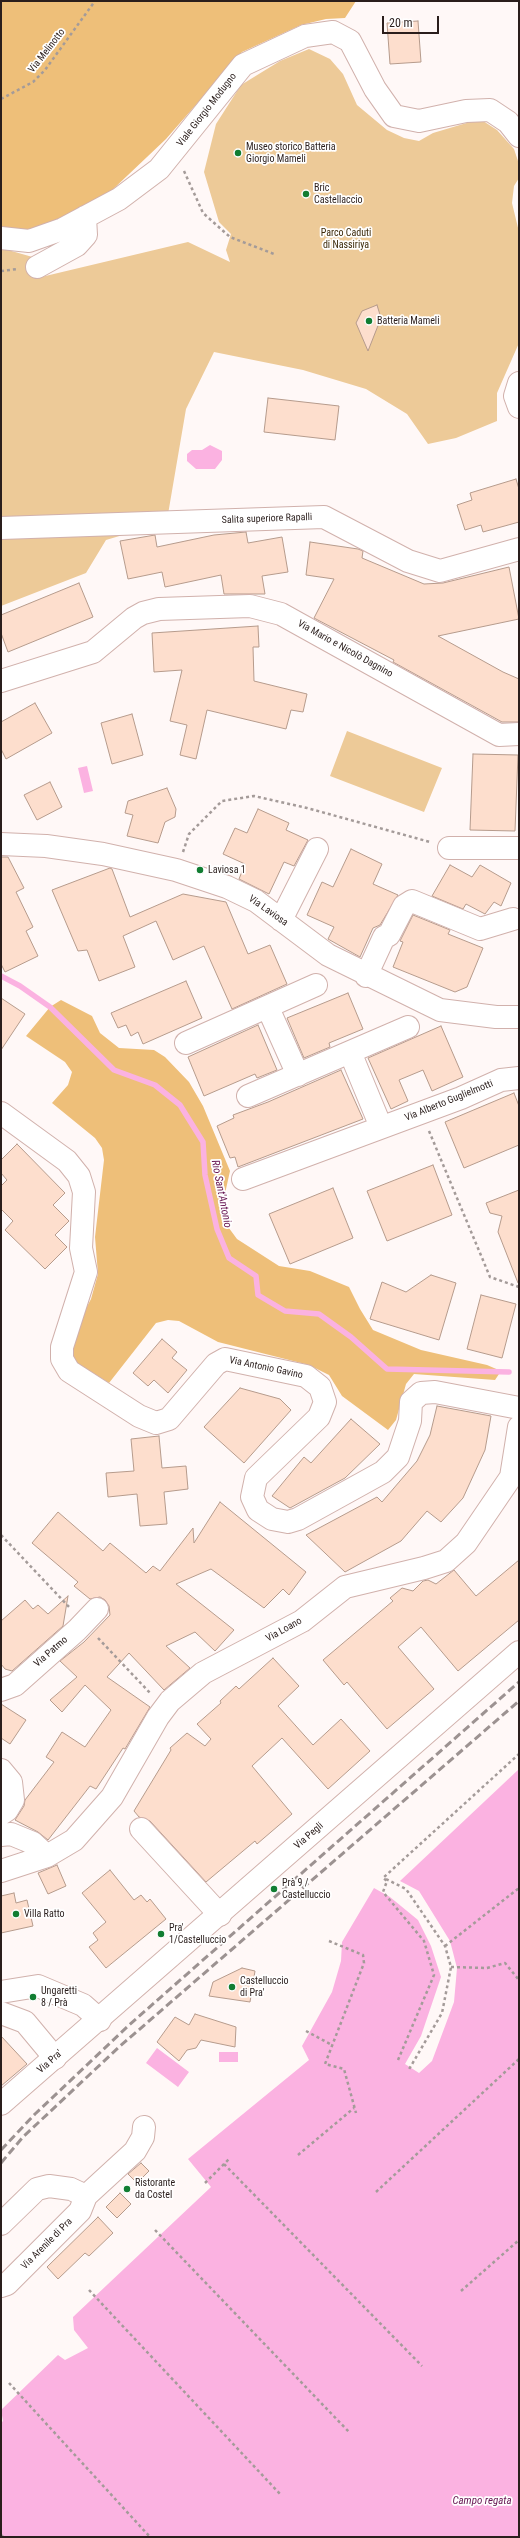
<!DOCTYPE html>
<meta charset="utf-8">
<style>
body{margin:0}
#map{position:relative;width:520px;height:2538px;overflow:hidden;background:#fff8f7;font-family:"Roboto Condensed",sans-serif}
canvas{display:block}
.frame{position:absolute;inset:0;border:2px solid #2a1e1c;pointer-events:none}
.scale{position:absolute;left:382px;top:16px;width:57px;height:18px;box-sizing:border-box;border:2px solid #2a1e1c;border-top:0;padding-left:5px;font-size:12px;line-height:14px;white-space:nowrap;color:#2a1e1c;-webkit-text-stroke:3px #fff;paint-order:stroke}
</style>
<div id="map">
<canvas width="520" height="2538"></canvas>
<div class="frame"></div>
<div class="scale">20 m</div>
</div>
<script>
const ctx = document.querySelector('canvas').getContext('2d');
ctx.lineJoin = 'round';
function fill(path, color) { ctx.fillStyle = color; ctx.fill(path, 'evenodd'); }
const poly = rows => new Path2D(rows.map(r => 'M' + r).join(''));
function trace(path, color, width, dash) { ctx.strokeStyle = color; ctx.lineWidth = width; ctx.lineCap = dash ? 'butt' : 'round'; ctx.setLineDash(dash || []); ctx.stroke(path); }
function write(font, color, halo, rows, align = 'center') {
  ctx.font = font + ' "Roboto Condensed",sans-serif'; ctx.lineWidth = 3.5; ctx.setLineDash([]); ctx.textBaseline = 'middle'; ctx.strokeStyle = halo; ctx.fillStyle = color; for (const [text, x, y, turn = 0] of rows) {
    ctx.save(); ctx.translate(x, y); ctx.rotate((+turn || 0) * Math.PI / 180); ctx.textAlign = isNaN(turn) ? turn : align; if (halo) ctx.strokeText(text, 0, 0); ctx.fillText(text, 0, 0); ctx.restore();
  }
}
fill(poly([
 [309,49,330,59,343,74,357,105,387,130,404,138,419,141,433,133,480,119,497,130,514,149,519,164,519,178,514,186,512,203,519,232,519,343,497,393,497,421,456,438,428,444,407,414,366,389,303,370,214,352,186,409,166,526,143,529,106,540,86,573,1,606,1,248,36,258,37,278,188,242,230,262,226,250,231,234,219,222,204,172,216,124,241,85,280,61],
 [347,731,442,768,424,812,330,776]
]), '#edca98');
fill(poly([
 [1,1,356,1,345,18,326,19,301,25,242,52,166,139,109,193,71,215,27,232,1,229],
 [61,1000,92,1016,100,1033,119,1048,154,1050,165,1057,189,1082,203,1106,230,1171,222,1207,223,1220,237,1239,279,1266,310,1271,349,1287,360,1309,373,1330,421,1350,487,1365,501,1371,495,1380,414,1374,406,1384,396,1420,388,1430,342,1396,329,1375,309,1365,218,1342,179,1321,168,1320,156,1323,109,1383,77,1363,70,1353,73,1333,91,1299,98,1274,95,1237,104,1160,102,1148,95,1138,52,1103,68,1085,72,1072,65,1062,26,1036,50,1007]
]), '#eebf79');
fill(poly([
 [210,445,222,451,222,460,215,469,196,469,187,461,187,454,192,450,202,450],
 [87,766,93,791,84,793,78,768],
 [519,1769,519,2537,1,2537,1,2423,3,2421,1,2410,58,2355,65,2360,88,2348,74,2330,73,2317,211,2187,188,2159,309,2060,302,2046,332,1992,341,1961,342,1942,374,1888,390,1897,418,1920,431,1946,441,1977,421,2036,405,2064,419,2073,432,2061,454,2002,457,1968,450,1941,419,1891,400,1881],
 [157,2048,189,2072,178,2087,146,2063],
 [219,2052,238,2052,238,2062,219,2062]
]), '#fbb2e1');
trace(poly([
 [1,976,20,986,50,1007,114,1070,155,1085,180,1105,203,1142,205,1175,217,1229,229,1258,256,1276,258,1295,285,1311,319,1314,351,1337,387,1369,509,1372]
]), '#fbb2e1', 5.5);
const building = poly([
 [418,21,421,62,390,64,387,23,418,21],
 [377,305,381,318,368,351,356,323,362,311,377,305],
 [268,398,339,406,335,440,264,432,268,398],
 [516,479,519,489,519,522,483,532,481,525,465,530,457,505,472,500,470,493,516,479],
 [246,532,248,543,282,537,288,572,262,576,265,594,224,594,221,575,165,587,162,572,128,579,120,541,155,535,157,547,214,535,246,532],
 [310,542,358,549,363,551,362,558,424,584,443,583,509,567,519,619,438,636,503,672,519,679,519,722,502,722,393,662,394,660,314,618,334,579,306,575,310,542],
 [79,583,93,617,8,652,1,633,1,615,79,583],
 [258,626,259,647,253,647,254,681,307,694,303,712,291,710,286,729,207,710,196,759,180,755,187,725,170,721,182,670,154,672,152,633,258,626],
 [35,703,52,733,6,759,1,749,1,722,35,703],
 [132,714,143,755,112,764,101,723,132,714],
 [473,754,518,755,515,831,470,830,473,754],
 [50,782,62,807,37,820,24,795,50,782],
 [167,788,176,809,175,817,165,822,158,843,127,836,133,815,125,813,128,801,167,788],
 [258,809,289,823,286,830,308,840,294,866,284,862,269,894,239,879,245,864,223,854,235,828,247,833,258,809],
 [351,849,382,864,373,884,398,895,380,925,373,928,360,957,328,939,334,927,307,915,322,882,333,887,351,849],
 [1,857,8,857,24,888,16,892,33,927,26,931,38,956,5,972,1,964,1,857],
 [450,865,472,877,480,865,511,883,501,906,494,902,485,914,466,904,463,909,432,896,450,865],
 [110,868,112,869,130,917,183,894,226,902,248,954,270,945,287,984,232,1009,204,946,173,960,156,921,123,936,135,967,99,981,87,950,78,951,52,890,110,868],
 [413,915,450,930,448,934,483,948,467,987,455,992,393,967,403,942,400,941,413,915],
 [186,981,202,1018,143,1044,138,1032,131,1036,126,1025,118,1028,111,1013,186,981],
 [348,993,363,1029,329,1043,330,1047,304,1058,287,1018,348,993],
 [1,998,25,1014,1,1050,1,998],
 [258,1025,277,1070,257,1078,255,1074,204,1096,188,1057,258,1025],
 [441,1026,463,1077,432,1091,423,1070,399,1080,408,1101,391,1109,368,1058,441,1026],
 [341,1070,363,1119,238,1167,235,1157,230,1158,217,1126,234,1118,233,1115,268,1102,341,1070],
 [514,1093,519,1106,519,1145,464,1168,445,1122,514,1093],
 [17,1144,65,1193,53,1205,69,1221,55,1235,67,1247,45,1269,5,1230,13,1221,1,1209,1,1186,7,1180,1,1173,1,1160,17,1144],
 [433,1165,452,1215,387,1241,367,1191,433,1165],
 [333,1188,353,1238,290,1264,269,1214,333,1188],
 [519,1190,519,1283,518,1283,498,1232,502,1216,490,1213,486,1203,519,1190],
 [431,1275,456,1283,439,1340,370,1319,382,1282,406,1292,431,1275],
 [481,1295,516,1304,502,1358,467,1349,481,1295],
 [162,1339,177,1352,172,1358,187,1370,168,1393,154,1380,148,1386,133,1373,162,1339],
 [240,1388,280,1399,291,1410,244,1463,204,1427,240,1388],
 [437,1406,491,1416,485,1450,463,1498,441,1522,427,1511,401,1541,345,1572,306,1535,377,1497,382,1502,417,1461,430,1435,437,1406],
 [351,1419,380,1444,345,1478,290,1508,272,1496,304,1457,311,1463,351,1419],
 [159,1436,162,1468,186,1466,188,1489,164,1492,167,1524,140,1526,137,1494,108,1497,106,1473,134,1471,131,1439,159,1436],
 [220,1502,306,1572,289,1595,283,1589,264,1608,211,1569,176,1584,234,1630,215,1651,195,1632,166,1646,190,1668,164,1690,129,1653,107,1677,150,1707,125,1749,123,1748,96,1789,90,1786,48,1840,38,1832,15,1820,24,1806,25,1800,54,1762,46,1757,62,1732,85,1747,111,1710,85,1685,62,1712,50,1700,77,1677,60,1661,84,1642,110,1615,109,1606,105,1600,100,1597,90,1599,74,1586,78,1582,32,1543,58,1512,103,1551,110,1543,146,1573,153,1566,160,1571,193,1528,194,1543,220,1502],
 [519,1560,519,1620,458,1671,421,1627,398,1647,434,1689,387,1729,347,1682,344,1685,323,1660,393,1601,390,1598,402,1588,413,1591,423,1581,428,1580,436,1584,454,1570,476,1596,519,1560],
 [68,1596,63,1626,12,1671,5,1669,1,1664,1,1621,25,1600,33,1609,38,1605,48,1614,68,1596],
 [273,1658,299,1686,278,1706,313,1745,341,1719,370,1751,328,1789,282,1738,252,1766,292,1814,257,1844,255,1841,206,1882,150,1821,139,1817,134,1811,171,1750,170,1748,187,1733,205,1746,211,1739,197,1724,221,1703,220,1701,236,1686,239,1689,273,1658],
 [1,1704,26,1720,10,1744,1,1738,1,1704],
 [57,1865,66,1886,48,1894,38,1873,57,1865],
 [110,1870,134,1900,141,1895,147,1902,150,1899,166,1919,106,1968,89,1947,98,1940,93,1933,106,1922,82,1893,110,1870],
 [14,1893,16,1903,27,1900,33,1926,1,1933,1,1896,14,1893],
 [242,1968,255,1971,250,2002,209,1996,213,1982,242,1968],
 [195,2014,236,2027,235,2047,201,2040,196,2048,187,2050,179,2061,157,2042,175,2017,189,2025,195,2014],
 [1,2036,27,2064,1,2086,1,2036],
 [141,2163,149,2171,137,2183,128,2174,141,2163],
 [120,2193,131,2204,117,2218,106,2207,120,2193],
 [98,2217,113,2233,89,2256,85,2253,58,2279,47,2267,98,2217]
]);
fill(building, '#fddecd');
trace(building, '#b69b8c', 1);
const minor = poly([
 [1,238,29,241,63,229,119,199,159,169,243,65,305,36,333,32,350,41,375,89,394,116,419,121,466,111,490,110,508,122,519,136],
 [37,267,77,245,86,235,85,217],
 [519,383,515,396,519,407],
 [1,528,324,517,408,561,440,571,519,549],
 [1,681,93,652,134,618,143,613,159,609,250,606,281,614,499,735,519,734],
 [1,844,46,846,103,854,176,870,227,887,256,901,328,955,440,1010,496,1017,519,1017],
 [449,848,519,848],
 [281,920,317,849],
 [366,976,384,937,389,935,404,906,412,901,480,929,513,919],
 [268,1008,298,1075],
 [186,1043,316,985],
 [350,1052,408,1027],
 [248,1096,350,1052,381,1127],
 [1,1113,67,1161,79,1176,84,1192,81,1248,86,1272,62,1347,62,1359,69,1371,139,1416,156,1423,169,1419,216,1364,225,1359,306,1376,320,1387,325,1402,319,1417,256,1478,252,1497,258,1510,272,1519,288,1522,298,1519,383,1472,398,1457,410,1421,411,1402,421,1393,435,1392,519,1408],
 [243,1179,461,1098,501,1080,519,1078],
 [1,1690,15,1685,77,1630,97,1609],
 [1,1770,11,1782,13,1800,7,1810,1,1814],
 [141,1829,220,1915],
 [1,1835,11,1834,33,1843,47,1856],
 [1,1871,47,1856,74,1840,112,1797,158,1717,170,1701,203,1673,302,1621,345,1587,424,1568,446,1561,466,1543,511,1477,519,1427],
 [1,1992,38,1986,83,2005,100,2020],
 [1,2013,25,2022,55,2058],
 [1,2224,37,2189,49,2186,71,2189,86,2196,135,2151,143,2137,144,2127],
 [1,2286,7,2284,80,2211,86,2196]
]);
const major = poly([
 [1,2104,519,1652]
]);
trace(minor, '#d1b1ac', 24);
trace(major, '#d1b1ac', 24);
trace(poly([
 [1,99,33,82,45,70,95,1],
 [184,171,203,213,230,237,274,254],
 [1,271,18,269],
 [183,852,189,834,222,801,254,796,307,808,430,842],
 [429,1131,490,1277,519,1287],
 [1,1535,70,1608],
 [98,1638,151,1694],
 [386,1879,406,1889,445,1946,451,1967,442,2013,408,2071],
 [329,1941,363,1955,364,1963,325,2064,344,2069,356,2113],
 [445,1946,519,1888],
 [451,1967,487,1968,505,1963,519,1980],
 [306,2031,332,2045],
 [398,2060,434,1975,424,1941,383,1892,387,1881,383,1878,519,1754],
 [298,2155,354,2108],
 [224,2164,422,2366],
 [205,2183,229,2159],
 [376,2192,519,2059],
 [155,2230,349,2432],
 [89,2290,280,2494],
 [461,2291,519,2240],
 [9,2383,150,2537],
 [1,2535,3,2537]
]), '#a49b99', 2.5, [3, 3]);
trace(minor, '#fff', 22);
trace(major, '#fff', 22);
trace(poly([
 [1,2150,35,2114,128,2026,519,1682],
 [1,2163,23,2137,119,2047,519,1701]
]), '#9c9291', 3, [8, 4]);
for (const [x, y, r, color] of [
 [238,153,4,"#117d32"],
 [306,194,4,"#117d32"],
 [369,321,4,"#117d32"],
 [200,870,4,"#117d32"],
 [274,1889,4,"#117d32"],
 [16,1914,4,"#117d32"],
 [161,1934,4,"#117d32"],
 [232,1987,4,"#117d32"],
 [33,1997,4,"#117d32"],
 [127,2189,4,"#117d32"]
]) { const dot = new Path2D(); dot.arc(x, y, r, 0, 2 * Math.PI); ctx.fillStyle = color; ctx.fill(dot); trace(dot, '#fff', 1.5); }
write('10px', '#2a1e1c', '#fff', [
 ["Via Melinotto",47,51,-52],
 ["Viale Giorgio Modugno",207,110,-52],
 ["Salita superiore Rapalli",267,519,-2],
 ["Via Mario e Nicolò Dagnino",345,649,29],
 ["Via Laviosa",268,911,35],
 ["Via Alberto Guglielmotti",449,1101,-22],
 ["Via Antonio Gavino",266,1368,12],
 ["Via Loano",284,1630,-29],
 ["Via Patmo",51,1652,-41],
 ["Via Pegli",309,1836,-41],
 ["Via Pra'",50,2062,-41],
 ["Via Arenile di Pra",47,2244,-45]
]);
write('10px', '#2a1e1c', '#fff', [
 ["Museo storico Batteria",246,147],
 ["Giorgio Mameli",246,159],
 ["Bric",314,188],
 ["Castellaccio",314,200],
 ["Batteria Mameli",377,321],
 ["Laviosa 1",208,870],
 ["Prà 9 /",282,1883],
 ["Castelluccio",282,1895],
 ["Villa Ratto",24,1914],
 ["Pra'",169,1928],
 ["1/Castelluccio",169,1940],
 ["Castelluccio",240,1981],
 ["di Pra'",240,1993],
 ["Ungaretti",41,1991],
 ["8 / Prà",41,2003],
 ["Ristorante",135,2183],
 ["da Costel",135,2195]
], 'left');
write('10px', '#3b2808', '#fff', [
 ["Parco Caduti",346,233],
 ["di Nassiriya",346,245]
]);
write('italic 11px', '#661451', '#fff', [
 ["Rio Sant'Antonio",221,1194,79],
 ["Campo regata",482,2501]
]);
</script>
